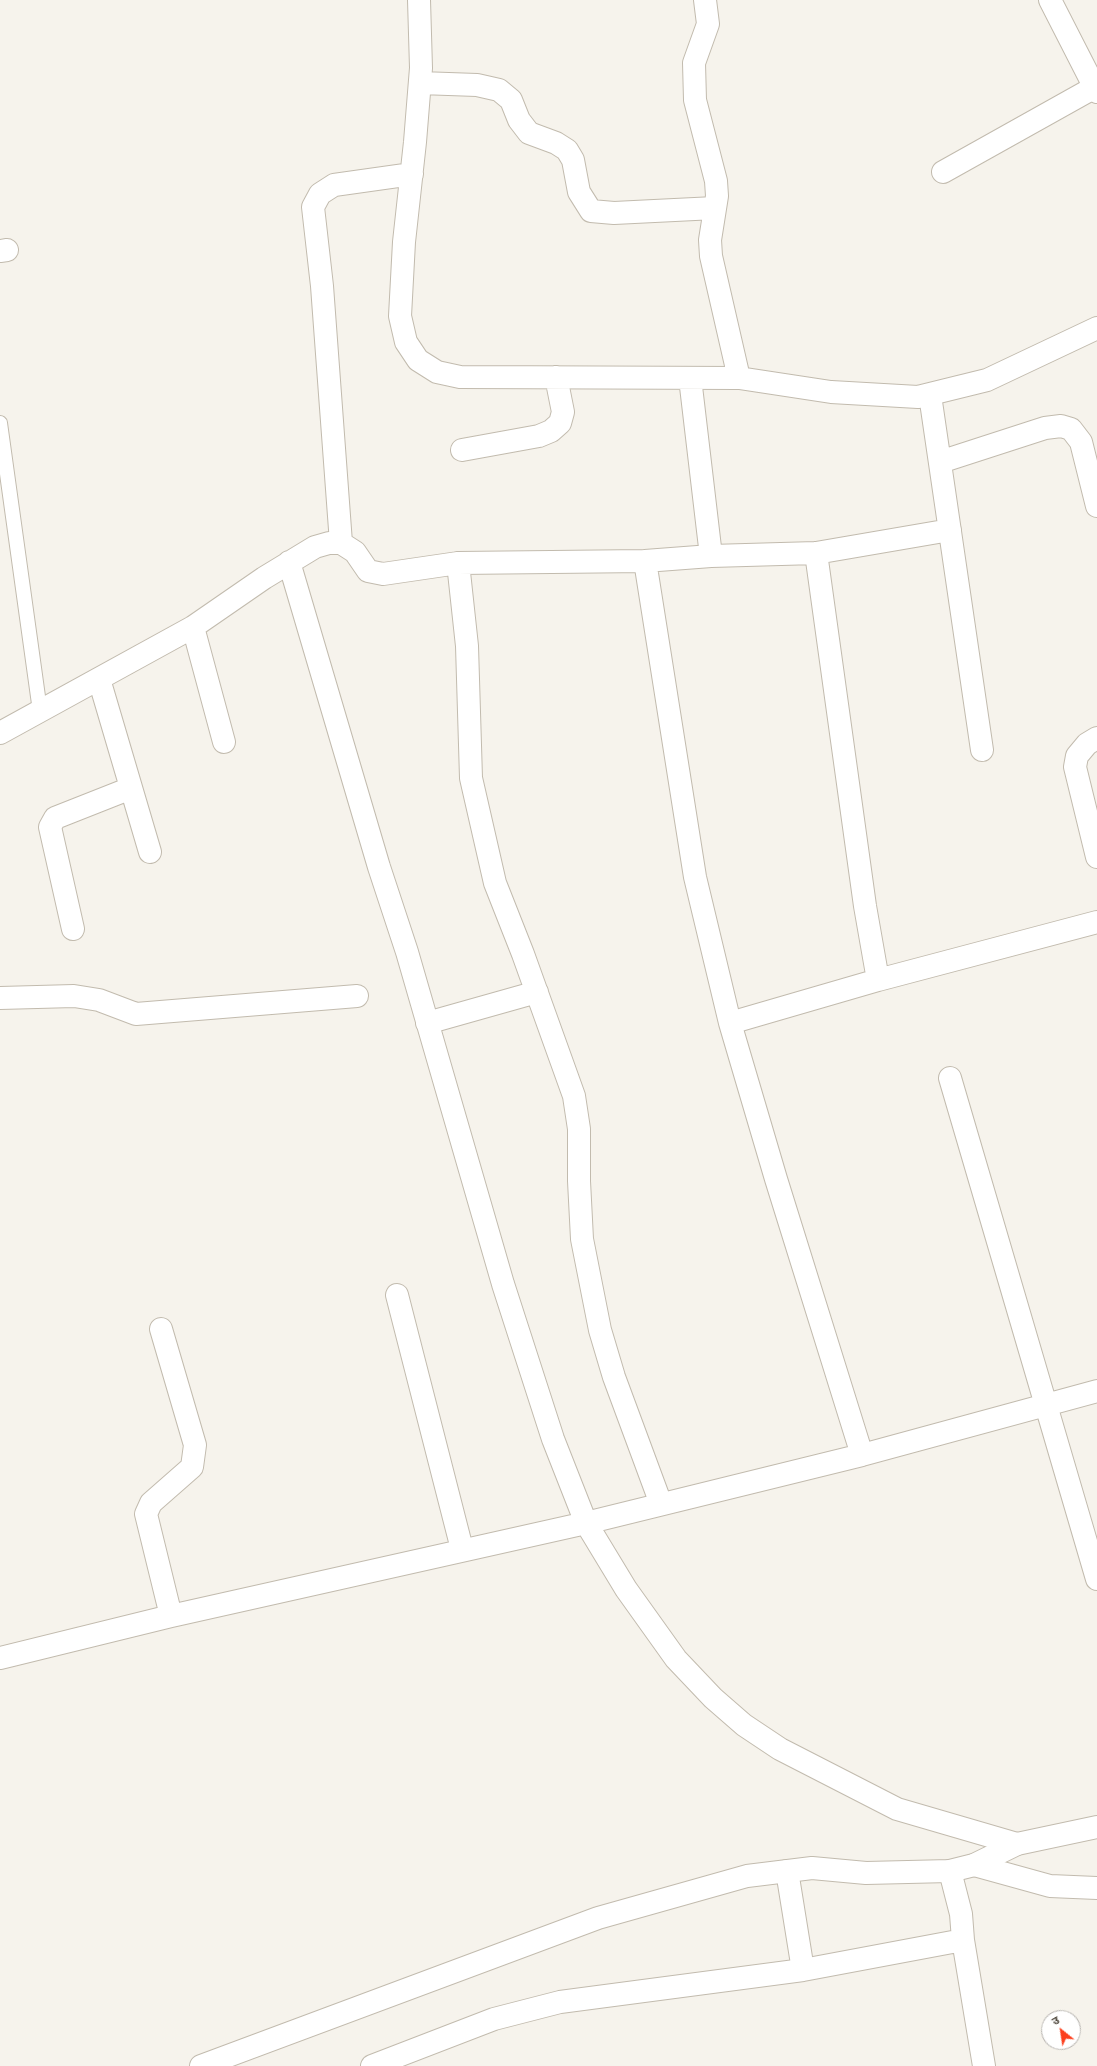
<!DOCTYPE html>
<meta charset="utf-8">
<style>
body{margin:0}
#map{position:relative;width:1097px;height:2066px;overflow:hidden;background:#f6f3ec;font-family:Cabin,"Noto Sans Devanagari",sans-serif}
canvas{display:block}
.north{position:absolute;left:1041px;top:2010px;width:40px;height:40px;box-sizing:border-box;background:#fff;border:1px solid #b7b4b0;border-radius:50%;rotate:330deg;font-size:11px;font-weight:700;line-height:16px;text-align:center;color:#4b4439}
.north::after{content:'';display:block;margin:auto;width:14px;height:18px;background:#fc3f1d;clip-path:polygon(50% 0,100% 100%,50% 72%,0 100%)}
</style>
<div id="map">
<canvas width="1097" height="2066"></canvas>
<div class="north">उ</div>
</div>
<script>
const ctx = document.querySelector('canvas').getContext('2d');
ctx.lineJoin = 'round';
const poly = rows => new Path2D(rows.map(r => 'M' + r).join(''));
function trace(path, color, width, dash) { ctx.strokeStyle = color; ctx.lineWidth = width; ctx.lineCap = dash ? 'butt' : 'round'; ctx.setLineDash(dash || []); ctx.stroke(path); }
const service = poly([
 [0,423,40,711]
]);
const minor = poly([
 [419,0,421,68,415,142,404,242,400,316,406,342,418,360,437,372,460,377,739,378,711,256,710,240,717,196,716,181,695,100,694,63,708,24,705,0],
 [1050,0,1097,92],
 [420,83,477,85,499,90,511,100,519,120,529,133,556,143,567,150,573,160,579,192,591,211,614,213,715,208],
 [943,172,1095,87],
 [0,251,7,250],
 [690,378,711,556,816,553,950,530],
 [739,378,831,392,918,397,987,380,1097,328],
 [930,395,982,750],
 [462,450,539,436,551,431,560,423,563,412,556,377],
 [940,462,1045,428,1061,426,1071,429,1081,442,1097,506],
 [341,543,322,286,313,207,320,194,334,185,412,174],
 [816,553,865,906,878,980,1097,922],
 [645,561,711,556],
 [289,562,379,867,407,952,503,1284,553,1439,586,1523,626,1589,676,1659,713,1698,744,1725,780,1749,897,1809,1017,1844],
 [458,563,467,646,471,778,495,883,523,954,574,1096,579,1129,579,1181,582,1239,600,1330,614,1377,661,1504],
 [193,627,224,742],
 [99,679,150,852],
 [0,733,193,627,264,578,315,547,329,543,341,543,355,552,368,571,383,574,458,563,645,561,695,877,730,1023,776,1179,862,1455],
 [1097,738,1087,744,1077,756,1075,767,1097,857],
 [73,929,50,827,55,818,131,788],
 [0,998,74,996,99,1000,136,1014,357,996],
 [427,1023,537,992],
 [730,1023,878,980],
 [950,1078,1097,1579],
 [397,1295,462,1549],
 [161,1329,195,1445,192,1467,151,1503,146,1514,171,1616],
 [0,1658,171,1616,586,1523,862,1455,1097,1391],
 [974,1865,1050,1886,1097,1888],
 [787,1871,803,1970],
 [963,1940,984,2066],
 [372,2066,494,2019,560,2002,803,1970,963,1940,961,1914,950,1871]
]);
const tertiary = poly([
 [201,2066,598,1918,747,1876,812,1868,866,1873,950,1871,974,1865,1017,1844,1097,1827]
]);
trace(service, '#c2bbae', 16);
trace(minor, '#c2bbae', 24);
trace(tertiary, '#c2bbae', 24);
trace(service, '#fff', 14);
trace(minor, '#fff', 22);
trace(tertiary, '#fff', 22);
</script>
